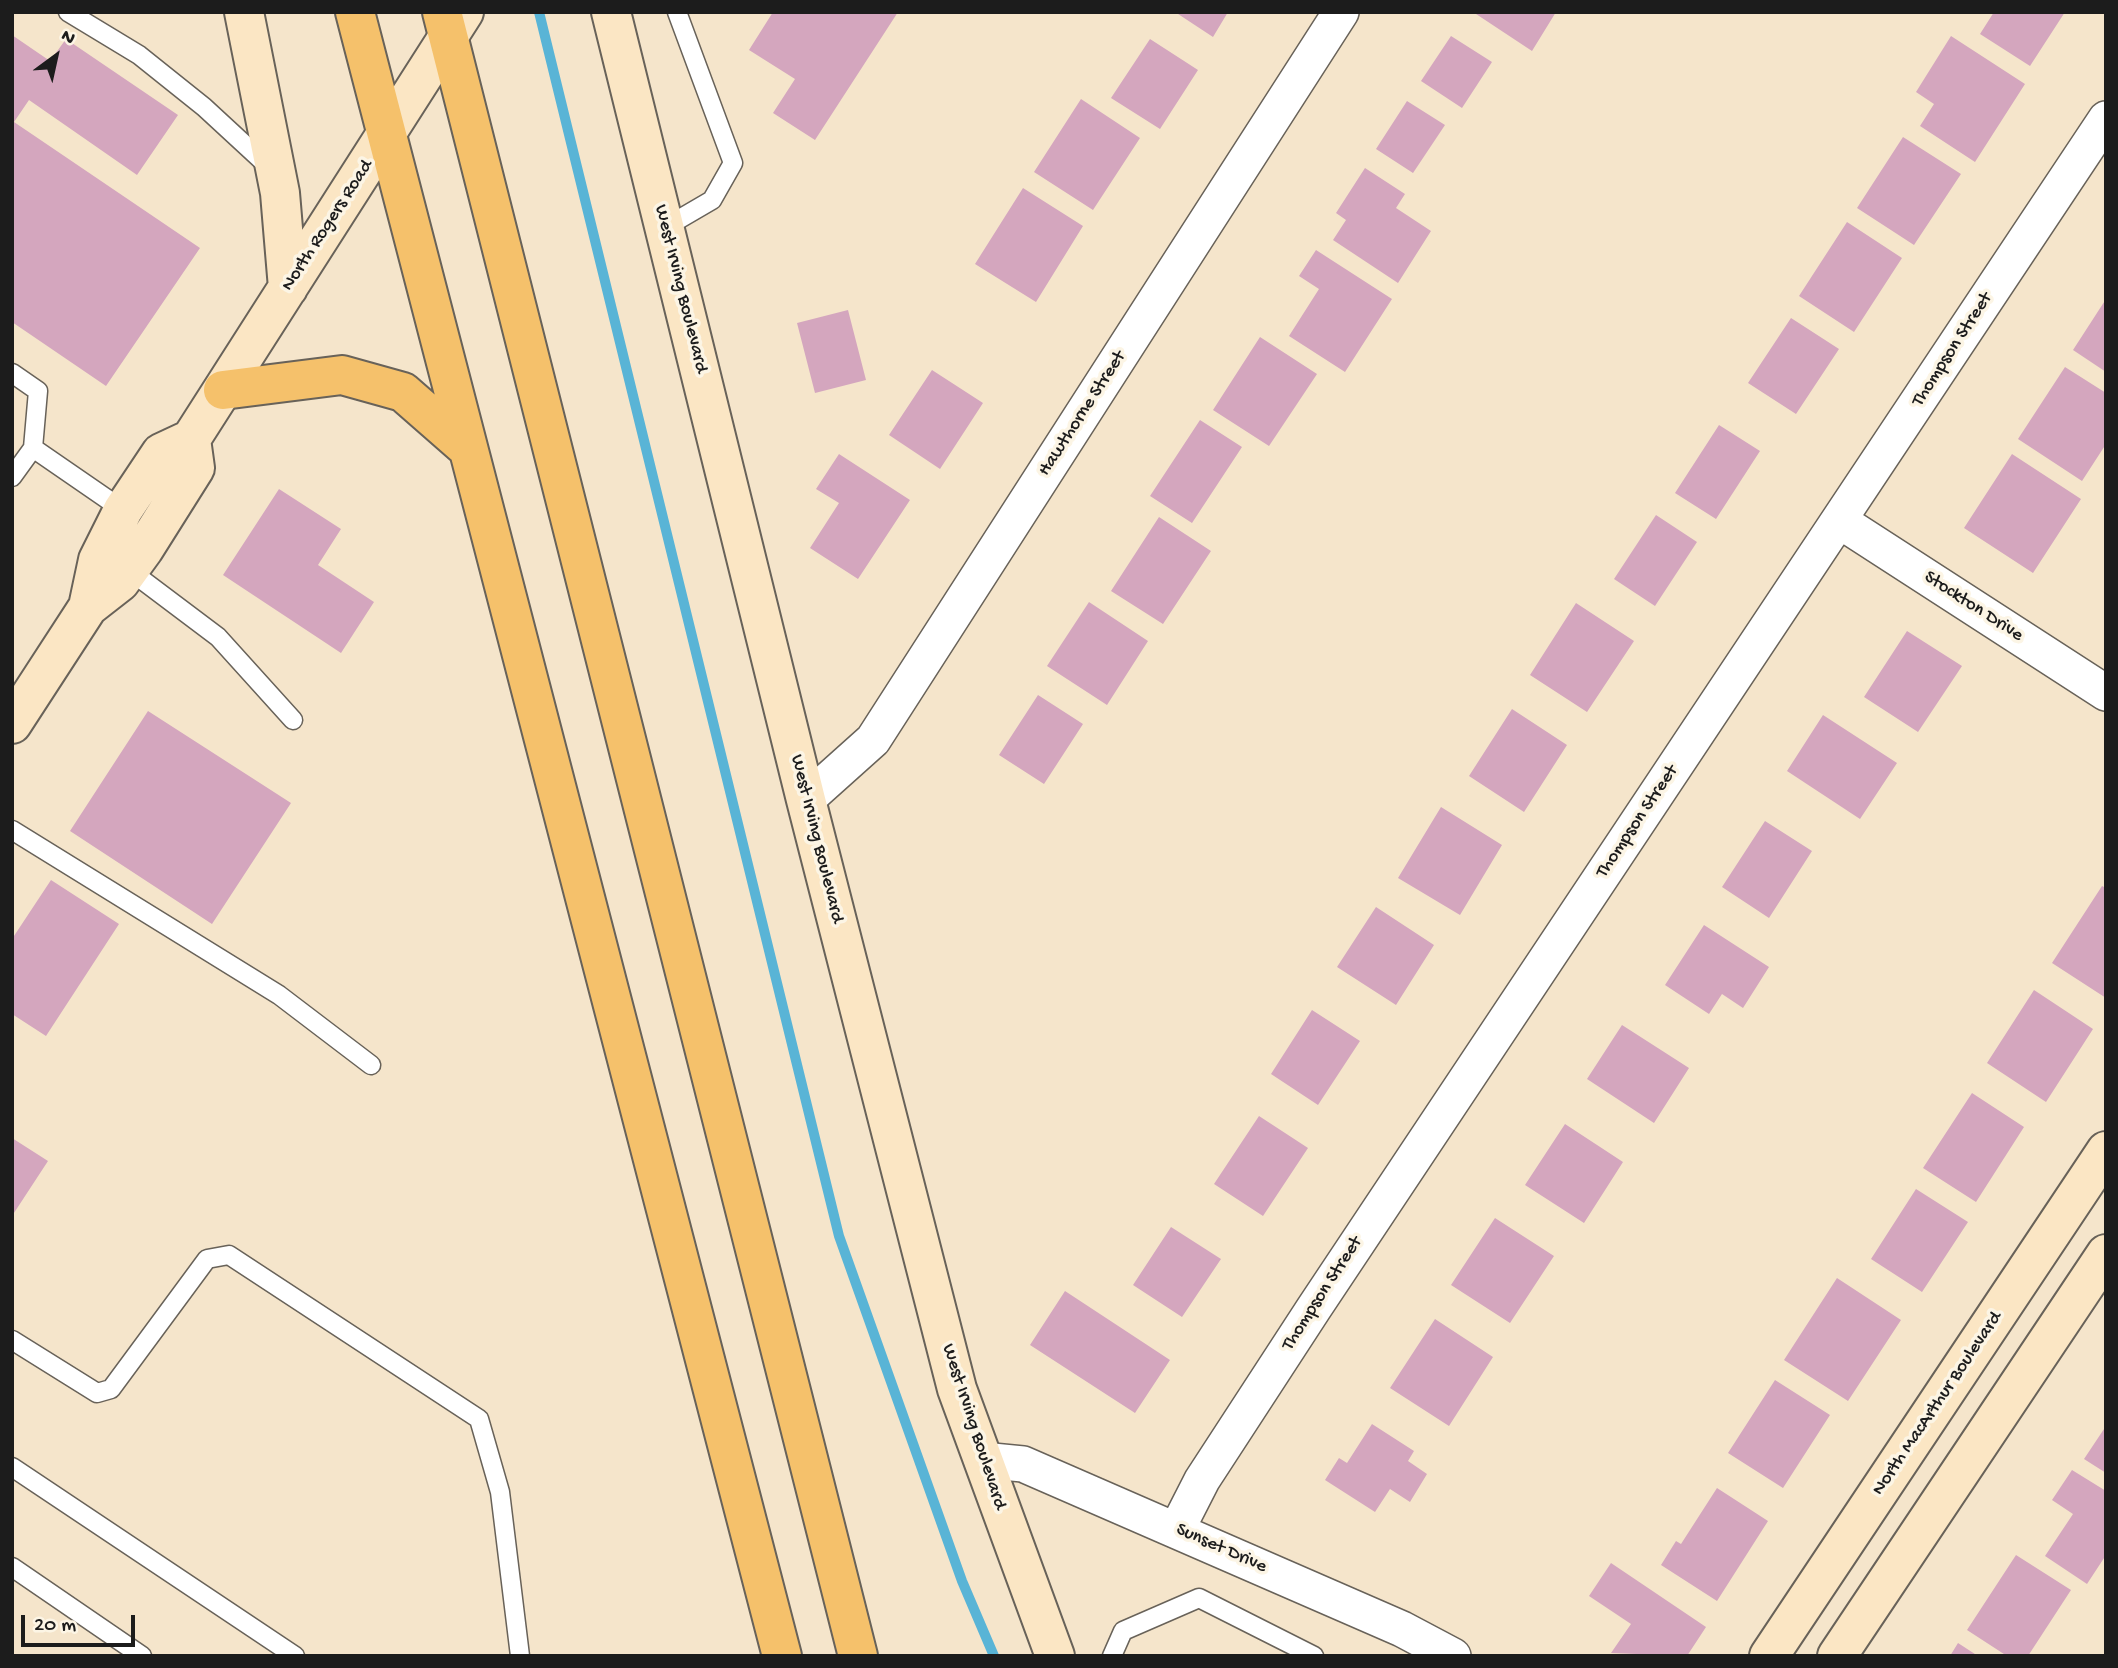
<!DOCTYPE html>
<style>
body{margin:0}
#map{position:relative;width:2118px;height:1668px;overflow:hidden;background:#f5e5cb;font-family:"Gochi Hand",sans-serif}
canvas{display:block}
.frame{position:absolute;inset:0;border:14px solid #1c1c1c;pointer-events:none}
.north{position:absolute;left:21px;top:21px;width:70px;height:70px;-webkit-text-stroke:5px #fcf5e5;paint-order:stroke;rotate:33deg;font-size:19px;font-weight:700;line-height:28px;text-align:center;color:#1c1c1c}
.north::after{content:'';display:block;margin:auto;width:24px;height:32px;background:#1c1c1c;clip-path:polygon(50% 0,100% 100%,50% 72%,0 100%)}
.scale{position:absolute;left:21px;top:1615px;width:114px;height:32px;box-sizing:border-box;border:4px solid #1c1c1c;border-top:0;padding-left:9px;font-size:21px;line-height:24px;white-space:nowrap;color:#1c1c1c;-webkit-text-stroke:5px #fcf5e5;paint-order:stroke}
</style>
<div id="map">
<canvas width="2118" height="1668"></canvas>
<div class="frame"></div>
<div class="north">N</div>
<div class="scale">20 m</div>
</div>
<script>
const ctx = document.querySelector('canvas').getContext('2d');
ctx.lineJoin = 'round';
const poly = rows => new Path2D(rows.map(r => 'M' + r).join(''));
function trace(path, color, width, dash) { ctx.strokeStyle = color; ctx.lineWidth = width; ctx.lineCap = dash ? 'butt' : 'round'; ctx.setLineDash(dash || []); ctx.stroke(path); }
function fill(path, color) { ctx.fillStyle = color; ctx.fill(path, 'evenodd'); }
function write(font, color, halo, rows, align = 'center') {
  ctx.font = font + ' "Gochi Hand",sans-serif'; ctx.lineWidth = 7; ctx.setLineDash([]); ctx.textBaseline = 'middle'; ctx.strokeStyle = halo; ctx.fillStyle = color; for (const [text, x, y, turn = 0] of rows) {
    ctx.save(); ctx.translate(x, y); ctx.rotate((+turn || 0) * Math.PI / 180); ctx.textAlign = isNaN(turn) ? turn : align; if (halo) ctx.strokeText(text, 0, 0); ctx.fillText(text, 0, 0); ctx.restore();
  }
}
trace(poly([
 [539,12,839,1236,962,1581,994,1656]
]), '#59b4d6', 10);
fill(poly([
 [773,12,898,12,815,140,773,113,795,79,749,50],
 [1175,12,1228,12,1213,37],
 [1473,12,1556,12,1532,51],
 [1994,12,2065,12,2030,66,1980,34],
 [12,35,50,61,66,39,178,115,137,175,29,100,14,122,200,248,106,386,12,322],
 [1451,36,1492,62,1462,108,1421,81],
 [1951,36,2025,84,1975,162,1920,126,1934,104,1916,92],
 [1150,39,1198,70,1160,129,1111,98],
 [1081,99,1140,138,1093,210,1034,172],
 [1407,101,1445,125,1413,173,1376,149],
 [1903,137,1961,174,1914,245,1857,208],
 [1365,168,1405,194,1396,208,1431,231,1398,283,1333,240,1346,220,1336,213],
 [1023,188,1083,226,1036,302,975,264],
 [1847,222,1902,258,1854,332,1799,296],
 [1316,250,1392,299,1345,372,1289,336,1319,289,1299,276],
 [2106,299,2106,372,2073,350],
 [848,310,866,380,815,393,797,323],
 [1791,318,1839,349,1796,414,1748,383],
 [1260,337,1317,374,1269,446,1213,410],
 [2065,367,2106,393,2106,444,2082,481,2018,439],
 [932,370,983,403,940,469,889,435],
 [1200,420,1242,447,1192,523,1150,496],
 [1719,425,1760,451,1716,519,1675,493],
 [839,454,910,500,858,579,810,548,839,503,816,489],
 [2012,454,2081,499,2033,573,1964,528],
 [279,489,341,529,318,565,374,602,341,653,223,575],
 [1656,515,1697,542,1655,606,1614,579],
 [1159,517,1211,551,1163,624,1111,591],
 [1089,602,1148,641,1107,705,1047,666],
 [1576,603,1634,641,1587,712,1530,675],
 [1907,631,1962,666,1918,732,1864,697],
 [1038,695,1083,724,1044,784,999,755],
 [1512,709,1567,745,1524,812,1469,776],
 [148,711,291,803,212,924,70,831],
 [1823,715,1897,763,1860,819,1787,771],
 [1441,807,1502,845,1460,915,1398,878],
 [1765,821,1812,851,1769,918,1722,887],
 [51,880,119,924,46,1036,12,1014,12,939],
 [2102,886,2106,888,2106,998,2052,963],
 [1376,907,1434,945,1396,1005,1337,967],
 [1704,925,1769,967,1743,1008,1722,994,1709,1014,1665,985],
 [2034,990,2093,1029,2046,1102,1987,1063],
 [1312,1010,1360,1041,1318,1105,1271,1074],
 [1622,1025,1689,1068,1654,1123,1587,1079],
 [1972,1093,2024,1127,1976,1202,1923,1168],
 [1259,1116,1308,1148,1263,1216,1214,1184],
 [1565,1124,1623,1162,1584,1223,1525,1185],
 [12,1138,48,1161,12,1216],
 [1916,1189,1968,1222,1922,1292,1871,1259],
 [1495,1218,1554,1256,1510,1323,1451,1285],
 [1171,1227,1221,1259,1182,1317,1133,1285],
 [1837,1278,1901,1320,1848,1401,1784,1360],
 [1065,1291,1170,1360,1135,1413,1030,1345],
 [1435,1319,1493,1357,1449,1426,1390,1388],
 [1775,1380,1830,1415,1783,1488,1728,1453],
 [1372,1424,1414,1451,1408,1461,1427,1474,1410,1502,1390,1489,1375,1512,1325,1480,1339,1458,1347,1463],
 [2106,1426,2106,1473,2084,1459],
 [2072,1470,2106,1491,2106,1555,2087,1584,2045,1556,2073,1514,2052,1500],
 [1717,1488,1768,1521,1717,1601,1661,1565,1676,1541,1681,1544],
 [2016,1555,2071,1590,2028,1656,2007,1656,1967,1630],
 [1611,1563,1706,1627,1687,1656,1611,1653,1631,1624,1589,1596],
 [1958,1643,1978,1656,1950,1656]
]), '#d4a6be');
const lane = poly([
 [68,12,139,55,204,107,269,167],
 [664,228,712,200,733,163,677,12],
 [12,373,38,391,33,448,123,510],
 [12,477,33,448],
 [129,570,218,637,293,720],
 [12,830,279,995,371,1065],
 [12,1340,97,1393,111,1389,207,1259,229,1255,479,1419,500,1492,520,1656],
 [12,1467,295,1656],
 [12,1567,142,1656],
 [1112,1656,1123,1631,1199,1598,1314,1656]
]);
const street = poly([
 [1840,521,2106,693],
 [806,800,873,740,1341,12],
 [982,1460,1023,1464,1402,1629,1453,1656],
 [1177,1529,1202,1480,1314,1308,2106,119]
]);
const secondary = poly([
 [244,12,280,193,288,288],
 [611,12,806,800,957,1389,1055,1656],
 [88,607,98,560,123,510,161,453,191,439,464,12],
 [12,724,88,607,120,582,144,549,195,468,191,439],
 [1769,1656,2106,1151],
 [1837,1656,2106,1254]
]);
const primary = poly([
 [355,12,782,1656],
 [442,12,858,1656],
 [223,390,342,375,403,392,467,448]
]);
trace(lane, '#686259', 21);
trace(street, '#686259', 38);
trace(secondary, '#686259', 42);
trace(primary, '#686259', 42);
trace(lane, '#fff', 18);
trace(street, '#fff', 35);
trace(secondary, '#fbe6c4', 38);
trace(primary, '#f5c16b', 38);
write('19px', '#1c1c1c', '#fcf5e5', [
 ["North Rogers Road",328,226,-57],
 ["West Irving Boulevard",680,289,76],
 ["Thompson Street",1953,350,-57],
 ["Hawthorne Street",1083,414,-57],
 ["Stockton Drive",1973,607,33],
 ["Thompson Street",1638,822,-56],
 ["West Irving Boulevard",816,839,76],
 ["Thompson Street",1323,1294,-57],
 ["North MacArthur Boulevard",1938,1404,-56],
 ["West Irving Boulevard",973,1427,72],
 ["Sunset Drive",1221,1549,24]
]);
</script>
